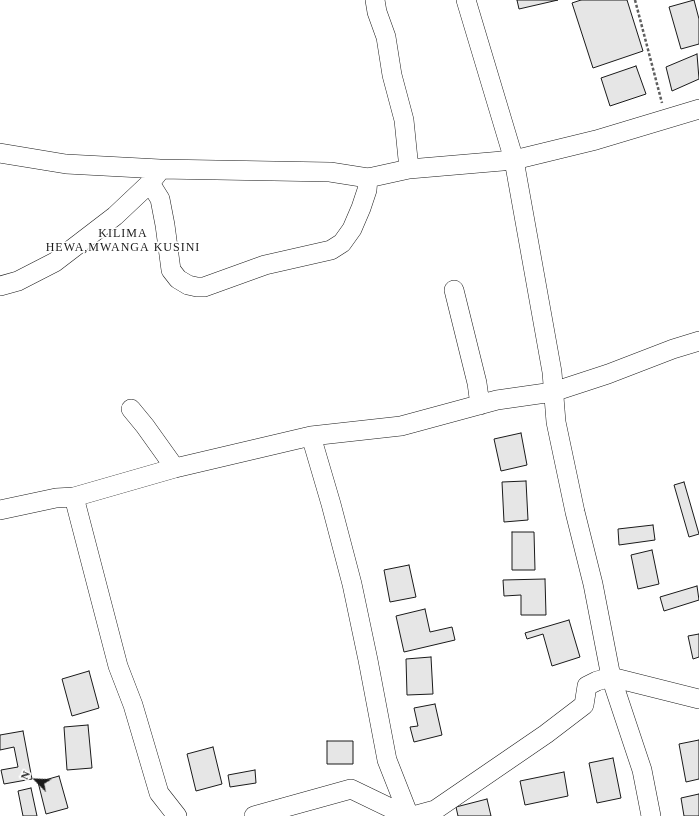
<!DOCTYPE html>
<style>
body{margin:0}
#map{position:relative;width:699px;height:816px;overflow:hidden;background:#fff;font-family:"Times New Roman",serif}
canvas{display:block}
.north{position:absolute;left:16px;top:760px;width:40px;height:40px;-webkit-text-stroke:3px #fff;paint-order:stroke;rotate:294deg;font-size:11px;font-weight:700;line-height:16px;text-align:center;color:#1a1a1a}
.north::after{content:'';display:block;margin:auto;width:14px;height:18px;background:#1a1a1a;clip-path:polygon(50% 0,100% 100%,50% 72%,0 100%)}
</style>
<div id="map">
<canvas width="699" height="816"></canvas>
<div class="north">N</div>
</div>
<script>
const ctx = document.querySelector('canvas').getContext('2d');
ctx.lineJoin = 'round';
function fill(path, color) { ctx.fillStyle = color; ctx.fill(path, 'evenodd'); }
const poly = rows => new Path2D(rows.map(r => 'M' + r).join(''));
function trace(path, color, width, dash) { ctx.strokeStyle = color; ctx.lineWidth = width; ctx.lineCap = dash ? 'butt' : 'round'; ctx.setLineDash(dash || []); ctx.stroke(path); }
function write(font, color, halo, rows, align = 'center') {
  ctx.font = font + ' "Times New Roman",serif'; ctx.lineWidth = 3; ctx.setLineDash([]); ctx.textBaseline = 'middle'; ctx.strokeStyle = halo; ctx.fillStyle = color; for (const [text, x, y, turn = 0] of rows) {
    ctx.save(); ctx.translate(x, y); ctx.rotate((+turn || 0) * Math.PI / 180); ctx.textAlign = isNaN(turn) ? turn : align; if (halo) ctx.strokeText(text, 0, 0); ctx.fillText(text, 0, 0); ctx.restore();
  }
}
const building = poly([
 [517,0,558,0,519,9,517,0],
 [581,0,627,0,643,51,593,68,572,3,581,0],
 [694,0,699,19,699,44,681,49,669,7,694,0],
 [697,54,699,79,672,91,666,67,697,54],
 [636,66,646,94,610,106,601,78,636,66],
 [521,433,527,465,501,471,494,439,521,433],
 [526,481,528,520,504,522,502,482,526,481],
 [684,482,699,534,689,537,674,485,684,482],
 [653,525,655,540,619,545,618,529,653,525],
 [512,532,534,532,535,570,512,570,512,532],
 [652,550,659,584,638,589,631,555,652,550],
 [409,565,416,597,390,602,384,570,409,565],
 [545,579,546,615,521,615,521,595,504,596,503,580,545,579],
 [697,586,699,600,664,611,660,597,697,586],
 [425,609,430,632,452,627,455,640,404,652,396,616,425,609],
 [569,620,580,657,552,666,543,634,527,639,525,633,569,620],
 [699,634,699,657,693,659,688,636,699,634],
 [431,657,433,694,407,695,406,659,431,657],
 [89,671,99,708,72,716,62,679,89,671],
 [435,704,442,735,414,742,410,727,418,726,414,708,435,704],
 [88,725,92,768,67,770,64,727,88,725],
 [23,731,32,779,4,784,1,770,18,767,14,747,0,750,0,735,23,731],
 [699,740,699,779,686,782,679,744,699,740],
 [327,741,353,741,353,764,327,764,327,741],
 [213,747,222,784,196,791,187,754,213,747],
 [613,758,621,798,597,803,589,763,613,758],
 [255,770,256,783,230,787,228,775,255,770],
 [564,772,568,796,525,805,520,781,564,772],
 [59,776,68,808,46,814,38,782,59,776],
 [31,788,37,816,23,816,18,791,31,788],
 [699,794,699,816,684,816,681,798,699,794],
 [487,799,491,816,458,816,456,807,487,799]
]);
fill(building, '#e6e6e6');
trace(building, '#1a1a1a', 1);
const minor = poly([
 [375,0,377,12,386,37,392,75,404,120,409,169],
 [466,0,514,160,552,372,556,422,575,512,593,584,611,677,642,770,651,816],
 [0,153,66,164,160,169,330,172,368,178,409,169,514,160,596,140,699,109],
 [150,183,160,199,165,225,171,270,178,279,188,285,197,287,204,287,265,265,331,250,342,243,352,229,361,208,367,190,368,178],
 [0,286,18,281,55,262,115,216,150,183,158,173],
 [454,290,477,383,480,405],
 [131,409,145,426,175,468],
 [311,436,331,504,352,584,368,660,387,760,409,816],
 [74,497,118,666,133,705,159,793,177,816],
 [0,510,56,498,74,497,175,468,311,436,401,426,497,400,553,392,608,374,673,349,699,341],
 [254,816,351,789,407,816],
 [413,816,435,810,546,734,584,705,587,686,597,681,611,677,699,699]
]);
trace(minor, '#1a1a1a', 20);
trace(poly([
 [635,0,662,103]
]), '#5f5f5f', 2.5, [3, 2]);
trace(minor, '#fff', 19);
ctx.letterSpacing = '1px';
write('12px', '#1a1a1a', '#fff', [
 ["KILIMA",123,234],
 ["HEWA,MWANGA KUSINI",123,248]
]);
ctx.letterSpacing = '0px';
</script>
